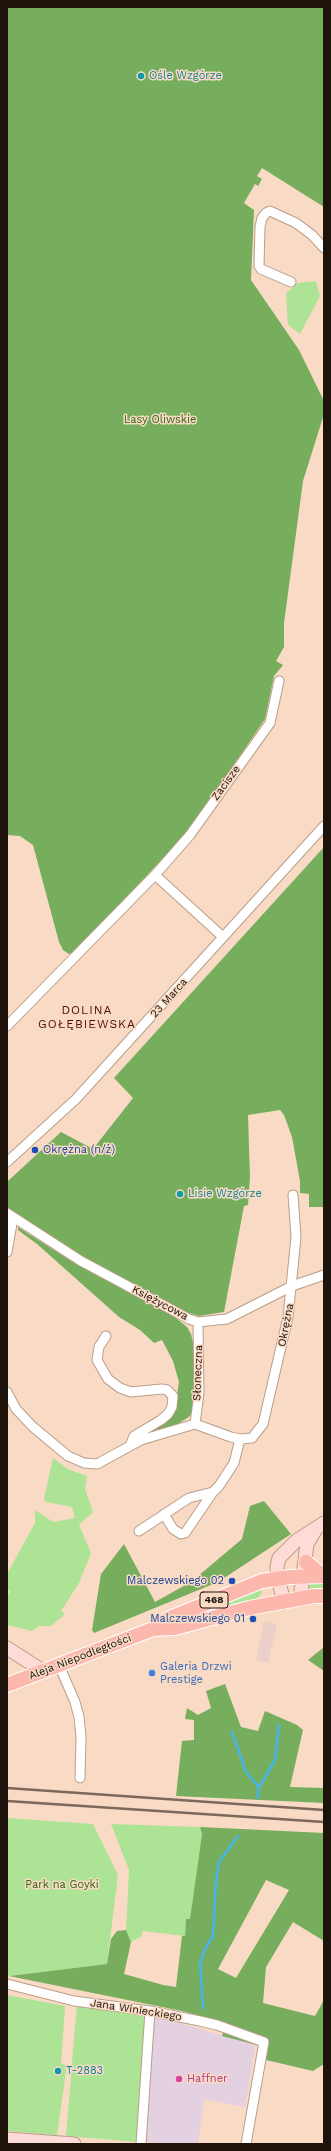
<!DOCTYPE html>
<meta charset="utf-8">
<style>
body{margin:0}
#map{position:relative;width:331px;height:2151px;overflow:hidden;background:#f9dac4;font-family:"Work Sans",sans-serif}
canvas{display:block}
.frame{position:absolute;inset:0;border:8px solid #1d130b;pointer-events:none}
</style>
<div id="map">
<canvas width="331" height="2151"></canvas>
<div class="frame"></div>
</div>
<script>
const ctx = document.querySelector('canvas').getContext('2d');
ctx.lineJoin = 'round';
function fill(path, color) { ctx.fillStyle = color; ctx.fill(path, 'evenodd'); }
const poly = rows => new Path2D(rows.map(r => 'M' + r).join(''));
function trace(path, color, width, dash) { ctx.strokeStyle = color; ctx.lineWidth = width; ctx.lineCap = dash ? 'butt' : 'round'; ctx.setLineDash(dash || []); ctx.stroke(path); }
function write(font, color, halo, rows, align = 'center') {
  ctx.font = font + ' "Work Sans",sans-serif'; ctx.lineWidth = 3; ctx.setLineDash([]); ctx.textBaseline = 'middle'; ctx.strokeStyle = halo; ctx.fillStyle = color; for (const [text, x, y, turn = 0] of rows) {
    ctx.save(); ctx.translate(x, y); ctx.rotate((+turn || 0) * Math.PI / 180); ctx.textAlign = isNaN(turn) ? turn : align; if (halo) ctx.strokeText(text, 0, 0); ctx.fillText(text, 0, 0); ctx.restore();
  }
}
fill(poly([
 [147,2017,166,2019,251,2044,255,2048,245,2107,204,2099,198,2144,138,2142]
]), '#e3d0e0');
fill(poly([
 [264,1621,277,1624,268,1663,256,1660]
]), '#ead0c9');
fill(poly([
 [316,281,320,296,300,334,288,325,286,293,298,283],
 [53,1458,68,1469,87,1476,85,1489,93,1512,79,1525,91,1553,79,1583,61,1611,65,1614,51,1626,39,1626,32,1631,7,1625,7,1597,10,1591,7,1590,7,1574,35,1523,35,1510,53,1522,75,1518,72,1507,46,1502,44,1499],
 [310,1582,324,1582,324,1591,307,1590],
 [259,1588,262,1592,258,1598,182,1619],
 [7,1818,93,1824,118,1875,107,1964,7,1976],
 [111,1824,200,1827,202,1834,190,1920,186,1919,185,1936,142,1931,142,1936,131,1942,126,1930,129,1870],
 [7,1995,65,2006,61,2064,67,2065,57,2135,7,2131],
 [77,2003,147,2017,138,2142,66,2136]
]), '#ade395');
fill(poly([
 [7,7,324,7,324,207,262,168,257,176,262,179,258,186,255,184,244,203,254,210,251,280,299,350,324,401,324,414,303,481,284,623,284,647,276,661,283,665,274,676,265,719,187,833,75,951,69,954,63,950,59,942,33,845,20,836,7,835],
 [324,847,324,1207,309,1207,309,1194,300,1193,300,1181,292,1137,284,1115,280,1110,248,1115,250,1177,248,1205,244,1206,224,1312,199,1316,186,1312,88,1261,7,1208,8,1181,61,1132,93,1149,133,1098,114,1078],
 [18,1227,76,1264,160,1305,187,1327,191,1334,197,1359,194,1404,190,1416,175,1426,160,1430,152,1429,174,1414,179,1382,173,1361,162,1340,154,1343,140,1330,119,1317,37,1244,18,1230],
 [264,1501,291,1534,218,1582,94,1633,92,1630,101,1574,124,1544,155,1602,191,1582,242,1539,250,1506],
 [324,1647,324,1671,308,1660],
 [225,1684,241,1727,258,1731,265,1711,297,1725,303,1730,290,1787,324,1788,324,1803,176,1796,182,1741,194,1740,194,1720,185,1719,187,1708,198,1715,211,1708,206,1691],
 [200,1827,324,1833,324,1941,293,1922,266,1967,263,2003,315,2016,324,2000,324,2064,313,2071,266,2060,268,2048,222,2036,227,2023,182,2011,9,1976,107,1964,111,1939,117,1931,126,1930,131,1942,124,1974,163,1985,176,1987,182,1936,185,1936,186,1919,190,1919,202,1834],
 [266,1880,289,1890,236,1978,218,1969]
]), '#76ae5d');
trace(poly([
 [232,1732,246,1772,259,1787],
 [258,1798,258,1789,275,1760,279,1725],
 [203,2008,200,1964,205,1949,213,1936,216,1880,219,1862,238,1836]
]), '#44b6eb', 2.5);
const street = poly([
 [291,282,261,269,259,266,260,227,262,218,266,213,270,211,296,223,312,235,324,248],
 [155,875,223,937],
 [7,1026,155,875,190,835,270,723,279,681],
 [7,1162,76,1099,324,826],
 [7,1213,81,1261,189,1319,198,1322,227,1319,292,1286,324,1275],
 [7,1252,13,1218],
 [106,1336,99,1347,97,1360,108,1379,120,1388,131,1392,162,1389,167,1390,173,1396,172,1407,168,1414,161,1420,134,1436,130,1446],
 [7,1392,16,1409,33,1427,68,1456,84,1463,97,1464,141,1440,195,1424,231,1437,240,1439,252,1438,263,1424,288,1317,296,1237,293,1195],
 [195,1424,199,1393,198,1322],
 [164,1514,173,1529,181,1534,185,1533,213,1492],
 [139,1531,189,1498,213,1492,219,1486,234,1463,240,1439],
 [59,1665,75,1702,79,1717,81,1737,80,1778],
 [7,1984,74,2001,150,2011,200,2021,217,2025,264,2042,246,2144],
 [141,2144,150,2011]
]);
const secondary = poly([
 [300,1599,307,1544,316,1529],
 [284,1602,278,1579,277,1567,279,1558,296,1541,324,1523],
 [7,1648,43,1671],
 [7,2139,74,2144]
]);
const primary = poly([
 [306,1562,323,1576],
 [153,1629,175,1628,249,1608,314,1596,324,1596],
 [7,1685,153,1629,170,1618,262,1581,290,1577,324,1576]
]);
trace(street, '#bb9e89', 11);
trace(secondary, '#bb9e89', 15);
trace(primary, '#fff', 16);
trace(street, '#fff', 9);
trace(secondary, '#fedbd6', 13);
trace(primary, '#fdb8ae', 14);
trace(poly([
 [7,1788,324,1810],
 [7,1801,324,1822]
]), '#7c695b', 2.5);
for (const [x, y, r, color] of [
 [141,76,4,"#0f9aa8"],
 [35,1150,4,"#1a4fb4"],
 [180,1194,4,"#0f9aa8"],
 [232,1581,4,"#1a4fb4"],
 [253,1619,4,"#1a4fb4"],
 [152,1673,4,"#3f7fe0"],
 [58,2071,4,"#0f9aa8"],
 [179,2079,4,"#d1479c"]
]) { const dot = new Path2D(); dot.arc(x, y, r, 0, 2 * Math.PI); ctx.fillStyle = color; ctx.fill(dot); trace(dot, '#f9dac4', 1.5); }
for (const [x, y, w] of [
 [214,1600,28]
]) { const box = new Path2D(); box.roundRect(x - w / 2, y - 8, w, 16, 3); ctx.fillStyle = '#f9dac4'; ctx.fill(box); trace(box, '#1d130b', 1); }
write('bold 10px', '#1d130b', null, [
 ["468",214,1600]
]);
write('11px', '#0d838f', '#f9dac4', [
 ["Ośle Wzgórze",149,76],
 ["Lisie Wzgórze",188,1194],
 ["T-2883",66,2071]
], 'left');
write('11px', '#316411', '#f9dac4', [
 ["Lasy Oliwskie",160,420],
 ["Park na Goyki",62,1885]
]);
write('11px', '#1d130b', '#f9dac4', [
 ["Zacisze",226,783,-54],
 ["23 Marca",169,998,-48],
 ["Księżycowa",160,1303,28],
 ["Okrężna",286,1325,-79],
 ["Słoneczna",198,1373,-88],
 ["Aleja Niepodległości",80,1657,-21],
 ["Jana Winieckiego",136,2010,9]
]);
write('11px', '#164399', '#f9dac4', [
 ["Okrężna (n/ż)",43,1150,"left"],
 ["Malczewskiego 02",224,1581],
 ["Malczewskiego 01",245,1619]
], 'right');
write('11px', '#366cbe', '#f9dac4', [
 ["Galeria Drzwi",160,1667],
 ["Prestige",160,1680]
], 'left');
write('11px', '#b23c85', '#f9dac4', [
 ["Haffner",187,2079]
], 'left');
ctx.letterSpacing = '1px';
write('12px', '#520f03', '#f9dac4', [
 ["DOLINA",87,1010],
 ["GOŁĘBIEWSKA",87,1024]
]);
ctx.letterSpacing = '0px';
</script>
